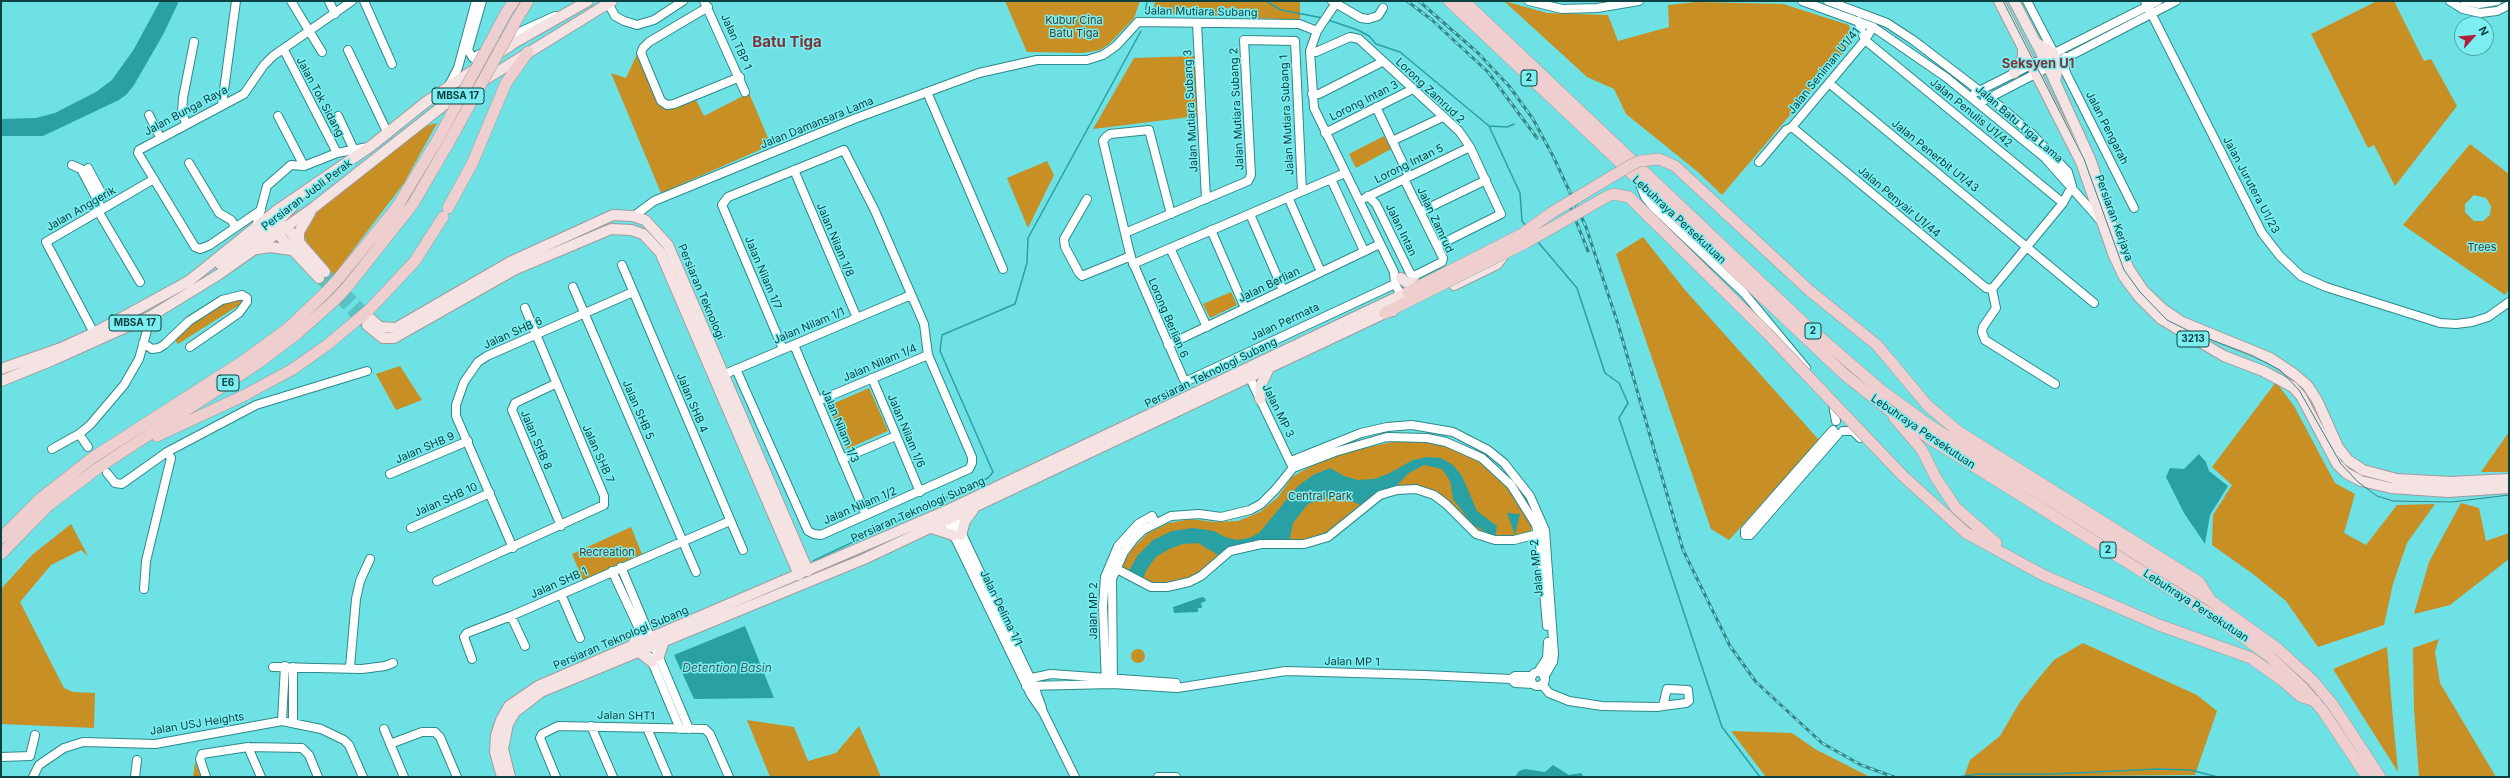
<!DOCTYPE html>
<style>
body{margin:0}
#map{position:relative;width:2510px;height:778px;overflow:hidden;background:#6ee1e4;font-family:Inter,sans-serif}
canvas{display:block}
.frame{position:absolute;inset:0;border:2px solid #0c4041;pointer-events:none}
.north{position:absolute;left:2454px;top:16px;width:40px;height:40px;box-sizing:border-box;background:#7ceef1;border:1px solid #4fa8ab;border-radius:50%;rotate:63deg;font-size:11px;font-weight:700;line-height:16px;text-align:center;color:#0c4041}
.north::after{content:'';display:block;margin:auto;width:14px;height:18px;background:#b11e39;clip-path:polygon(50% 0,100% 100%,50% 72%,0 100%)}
</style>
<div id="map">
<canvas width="2510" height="778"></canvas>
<div class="frame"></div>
<div class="north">N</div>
</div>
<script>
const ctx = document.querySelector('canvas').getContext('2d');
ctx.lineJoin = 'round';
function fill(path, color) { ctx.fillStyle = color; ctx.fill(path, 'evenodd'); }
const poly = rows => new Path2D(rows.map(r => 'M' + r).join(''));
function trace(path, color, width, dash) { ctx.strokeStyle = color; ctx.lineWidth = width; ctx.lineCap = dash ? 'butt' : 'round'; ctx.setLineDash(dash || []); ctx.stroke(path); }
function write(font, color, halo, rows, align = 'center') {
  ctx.font = font + ' Inter,sans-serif'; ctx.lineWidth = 3; ctx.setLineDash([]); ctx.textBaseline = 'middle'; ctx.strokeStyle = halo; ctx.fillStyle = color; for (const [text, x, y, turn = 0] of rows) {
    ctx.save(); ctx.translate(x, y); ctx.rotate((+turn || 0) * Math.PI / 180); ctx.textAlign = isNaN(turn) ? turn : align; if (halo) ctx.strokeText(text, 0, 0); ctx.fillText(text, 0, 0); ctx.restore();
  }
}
fill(poly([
 [1005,1,1140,1,1134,18,1109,44,1100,50,1083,53,1027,52],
 [1155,1,1300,1,1300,20,1153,13],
 [1504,1,1547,13,1608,15,1618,41,1669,27,1668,5,1697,2,1783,4,1849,25,1853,41,1722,195,1698,172,1626,114,1614,89,1587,77],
 [2377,1,2394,1,2424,61,2431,59,2457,106,2395,186,2374,145,2368,148,2311,34],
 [638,52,660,105,673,108,694,96,704,116,749,93,771,145,661,193,611,73,626,78],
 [1195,56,1198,116,1093,129,1134,58],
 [437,123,404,183,334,275,308,246,304,234,321,206,426,126],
 [1384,136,1391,149,1356,168,1349,154],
 [2470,144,2509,174,2509,289,2505,295,2403,225],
 [2474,195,2486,198,2491,206,2490,215,2483,221,2474,221,2465,212,2465,204],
 [1047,161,1054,175,1028,228,1007,178],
 [1643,237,1685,290,1819,440,1729,540,1711,529,1616,254],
 [1231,292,1237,305,1210,318,1203,304],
 [241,297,244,302,178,344,175,340,189,323,224,300],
 [400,366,422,400,396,410,376,374],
 [2276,382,2294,406,2335,483,2355,494,2344,533,2366,545,2397,505,2435,504,2407,543,2393,584,2384,625,2318,647,2286,601,2253,574,2212,545,2213,515,2232,485,2212,467],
 [869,388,888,431,847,449,828,406],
 [2509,432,2509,472,2481,472],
 [1401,440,1440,444,1475,458,1491,470,1505,483,1526,515,1532,527,1529,535,1494,539,1475,529,1437,494,1395,487,1331,532,1317,538,1249,544,1188,579,1154,585,1120,569,1132,549,1148,533,1169,523,1191,519,1214,522,1238,521,1260,512,1278,497,1292,477,1329,456],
 [2461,503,2479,508,2486,541,2509,533,2509,559,2450,605,2414,614,2429,562],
 [71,524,88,556,81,550,51,565,20,602,64,688,73,692,95,693,94,728,1,724,1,589,32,555],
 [631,527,642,554,583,580,572,554],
 [2439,639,2435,652,2440,683,2496,777,2419,777,2414,709,2413,648],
 [2083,643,2197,695,2217,711,2195,775,1964,777,1970,760,2000,736,2020,702,2038,679,2054,660],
 [2387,647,2393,719,2398,772,2333,669],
 '1131 656a7 7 0 1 1 14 0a7 7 0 1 1-14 0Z',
 [747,720,794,727,808,761,836,753,859,726,881,777,770,777],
 [1731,731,1792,733,1815,749,1870,777,1766,777],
 [195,762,201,777,193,777]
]), '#c78f24');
fill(poly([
 [160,1,179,1,164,33,134,85,127,94,119,100,43,136,1,136,1,119,36,118,55,113,96,92,112,80,134,49],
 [2199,454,2206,462,2209,471,2228,486,2210,515,2205,544,2184,513,2166,477,2170,468,2184,469],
 [1427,457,1441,458,1453,465,1462,476,1477,511,1497,526,1495,538,1473,524,1466,516,1453,499,1450,481,1442,469,1424,465,1409,473,1395,487,1363,506,1342,497,1330,496,1308,504,1293,523,1289,542,1220,556,1198,543,1183,544,1169,549,1156,557,1147,569,1141,583,1127,574,1138,555,1153,540,1172,531,1193,528,1214,531,1225,537,1237,540,1249,538,1259,533,1298,486,1313,475,1330,468,1344,476,1358,480,1374,479,1388,474,1413,460],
 [1507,513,1520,514,1515,535],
 [1202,597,1205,598,1206,601,1201,603,1202,608,1198,608,1198,612,1174,613,1173,607],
 [745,626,774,698,694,699,674,655],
 [1553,765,1569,775,1581,773,1584,777,1515,777,1519,771,1525,769,1545,772]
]), '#28a0a4');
trace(poly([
 [1266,1,1281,10,1323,18],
 [1145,14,1147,1],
 [1328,20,1358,30,1369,36,1376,44,1400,52,1489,126,1520,193,1522,221,1526,226],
 [1489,126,1507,127,1514,124],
 [1538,242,1577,288,1605,373,1619,383,1628,403,1619,418,1722,727,1760,777],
 [813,561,988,478,993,472,940,351,942,335,1015,304,1027,263,1028,238,1141,31],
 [1959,777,1978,774,2053,774,2158,769,2190,770,2218,777]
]), '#28a0a4', 1.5);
trace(poly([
 [325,272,371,319],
 [319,278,364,323]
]), '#5ac1c3', 10, [10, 5]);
const minor = poly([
 [291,1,322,52],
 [329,1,335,14],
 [364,1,392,64],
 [482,1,468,50,473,58,513,35,555,16],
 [704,1,745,92],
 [1332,1,1361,18,1368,19,1378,16,1383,8],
 [1529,1,1562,9,1597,8,1639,1],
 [1802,1,1873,27,1947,78,2045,158,2100,220],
 [1828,1,1887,23,1913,40,2002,108,2031,133,2068,172,2072,186,2063,203,1992,289],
 [2027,1,2054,53],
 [2145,1,2262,233,2280,256,2301,276,2326,287,2440,323,2456,324,2472,322,2488,317,2509,302],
 [2450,1,2463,9,2480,13,2497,11,2509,5],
 [2465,1,2479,4,2497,1],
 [608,3,615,16,624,21,637,25,654,20,683,1],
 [1336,3,1317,31,1310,51,1314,108,1394,272,1395,284,1401,295],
 [708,7,649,42,643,48,641,53,661,101,667,105,674,104,740,77],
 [1858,21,1865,40],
 [1197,23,1206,199],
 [1865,40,2063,203],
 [284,50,337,153],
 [348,50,388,134],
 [1310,51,1316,52,1350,37,1359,39,1459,131,1470,147,1501,214,1437,246],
 [2065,57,2064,67,2067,75,2134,208],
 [1829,83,2094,303],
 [449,85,458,68,476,1],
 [927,92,1003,269],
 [1975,93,2158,1],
 [1312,94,1319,94,1382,62],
 [1985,100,2176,1],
 [222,105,236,1],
 [1376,107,1409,176],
 [149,115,160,137],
 [278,116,304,166],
 [338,116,354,150],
 [186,123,182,113,183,98,194,42],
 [1792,127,1986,288,1992,289],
 [1325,133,1413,89],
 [1392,141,1443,117],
 [1759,162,1786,130,1792,127,1865,40,1873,27],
 [189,163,219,213,231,220,235,226],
 [72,165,81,169,102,209],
 [88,168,103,196],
 [794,170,857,318],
 [1331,179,1364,251],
 [1639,182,1645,197,1653,207,1744,293,1806,368],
 [1368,196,1376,204,1410,273,1414,276,1442,262,1443,258,1404,179],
 [1288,197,1321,272],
 [1365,198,1470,147],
 [1087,199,1064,239,1065,247,1079,273,1082,276,1131,256],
 [261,210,210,245,200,249,195,247,138,153,139,150,244,94,264,65,273,56,352,1],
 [98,211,140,282],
 [1420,212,1486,180],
 [1171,214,1149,130,1110,134,1106,137,1103,141,1131,258,1184,380,1187,381,1395,284],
 [1250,214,1283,290],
 [634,216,654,201,854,119,979,73,1037,60,1087,60,1103,55,1116,46,1138,22,1299,24,1317,31],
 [256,227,267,186,291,165,304,166,337,153,368,147],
 [1211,230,1245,308],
 [1125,233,1248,181,1251,175,1244,40,1295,41,1302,191],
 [1170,248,1207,327],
 [1133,264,1345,173],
 [622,265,743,550],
 [573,287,696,572],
 [1992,289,1996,308,1983,327,1982,332,1985,340,2055,384],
 [94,333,46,242,154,179],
 [143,343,152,349,159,348,165,344,189,321,222,300,242,295,247,298,247,302,239,313,190,347],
 [794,345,866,515],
 [1168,345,1380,244],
 [736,369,808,531,814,534,821,535,969,469,972,463,972,457,928,355,924,324,875,211,844,150,728,197,722,205,783,349],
 [718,377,911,295],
 [872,378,920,492],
 [555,384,515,403,512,410,561,526],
 [818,401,928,355],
 [1833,405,1836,421],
 [1833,430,1745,530,1745,535,1750,535,1838,434],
 [1843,431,1853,431,1860,438],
 [79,434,88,447],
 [52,449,79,434,90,425,124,385,139,359,151,316],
 [842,459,896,436],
 [1291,461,1361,433,1387,427,1412,425,1453,432,1488,450,1504,463,1530,496,1545,530,1554,654,1553,662,1544,677],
 [1293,468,1335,452,1387,437,1427,438,1446,442,1482,458,1511,485,1536,525,1540,545,1547,626],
 [107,473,115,483,122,484,167,452,256,405,367,371],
 [390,474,468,441],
 [951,511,1034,686,1042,708],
 [944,515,1031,695,1043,712,1075,777],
 [411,528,490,493],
 [513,548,456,416,456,405,464,382,478,362,487,356,633,292],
 [621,567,689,729],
 [1115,568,1151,587,1167,587,1189,582,1201,576,1230,551,1261,544,1304,544,1328,537,1380,495,1397,490,1416,489,1434,495,1446,504,1476,534,1495,540,1514,540,1538,534],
 [612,571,641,633],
 [437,581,604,505,604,496,525,308],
 [144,589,146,561,171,458,167,452],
 [561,594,580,638],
 [511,616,525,646],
 [650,657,680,729],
 [472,659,464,637,467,633,511,616,730,521],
 [273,667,362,669,385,666,393,663],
 [350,667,356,599,360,581,370,559],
 [1538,672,1547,658,1548,642],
 '1531 679a7 7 0 1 1 14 0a7 7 0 1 1-14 0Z',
 [1027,679,1051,674,1176,683],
 [1511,679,1515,676,1532,676],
 [1106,684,1103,606,1105,577,1118,546,1138,524,1152,516,1155,522],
 [1113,684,1112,579,1124,552,1133,540,1143,530,1171,516,1199,514,1221,517,1250,510,1261,504,1275,490,1293,468,1247,372],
 [1542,684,1549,693,1569,701,1602,706,1657,707,1663,706,1686,703,1689,701,1688,690,1667,689,1663,706],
 [1026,686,1113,684,1177,688,1286,671,1424,675,1511,679,1515,683,1533,684],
 [282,721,285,666],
 [293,722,293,667],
 [591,726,613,777],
 [647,728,668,777],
 [384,729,404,777],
 [390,744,422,732,435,732,440,737,457,777],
 [248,747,261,777],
 [1,757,30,756,35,735],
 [33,777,39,765,64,748,83,742,155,744,282,721,321,729,344,740,349,745,363,777],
 [135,777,137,760],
 [206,777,200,759,202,754,248,747,302,748,309,755,318,777],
 [556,777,540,738,542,734,558,726,705,729,710,734,729,777],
 [1158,777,1176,777]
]);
const major = poly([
 [1999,1,2081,162,2114,256,2124,277,2139,297,2161,319,2224,356,2263,371,2293,387,2301,396,2337,464,2346,473,2361,481,2391,488,2448,492,2509,488],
 [2014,1,2048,66,2091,161,2118,244,2129,269,2143,290,2164,310,2182,322,2270,358,2294,374,2307,385,2317,400,2338,447,2348,460,2363,470,2397,479,2450,482,2509,479],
 [2036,43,2053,53],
 [2014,73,2023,57,2023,50],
 [2055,82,2059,60],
 [286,227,325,272],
 [277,232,279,220,293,206],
 [277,233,319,278],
 [299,245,299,232,310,213],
 [257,249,270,247,292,250],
 [220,264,271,228,277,226,286,227],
 [1401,278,1406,282,1415,283],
 [1454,285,1497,264,1503,256,1502,250],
 [371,319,380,327,396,328,510,262,613,215,632,216,645,220,668,245,808,571],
 [367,325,383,338,394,338,514,270,611,229,631,230,643,234,660,252,799,575],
 [1,369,61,348,94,333,189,281,276,211,371,146,426,102,514,43,588,1],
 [1,381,53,360,151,316,218,275,313,208,444,105,612,1],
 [1260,399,1261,385,1269,368],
 [932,528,953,535],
 [961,535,965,521,973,510],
 [633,645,640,629],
 [638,651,652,662],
 [659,656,664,641],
 [502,777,495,752,496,735,501,720,509,706,538,686,950,509,1408,292,1412,287],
 [510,777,503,749,508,724,515,712,541,692,864,559,1385,313,1393,311]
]);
const highway = poly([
 [1449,1,1844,374,1890,411,1929,438,2218,619,2269,656,2303,688,2323,711,2367,777],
 [1464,1,1808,327,1881,390,1932,427,2210,600,2278,649,2313,681,2333,705,2380,777],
 [506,13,514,1],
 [517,19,528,1],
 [448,208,472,164,506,83,528,52],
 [339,278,397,207,438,139],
 [348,286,413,204,448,144],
 [1810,291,1877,345,1928,406,1959,432,2199,582,2209,598],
 [1408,292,1418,287],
 [1385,313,1423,294],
 [1894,417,1922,450,1936,478,1956,508,1996,543],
 [157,436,243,396,293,369,327,345,369,310,415,261,443,217],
 [1966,533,2043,575,2159,625,2251,658,2283,681,2300,696,2315,701],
 [1,538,41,498,92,458,243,361,287,329,326,292],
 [1,554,49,505,98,468,257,364,298,333,335,300]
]);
trace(minor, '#2e898b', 10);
trace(major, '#9f9c9d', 12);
trace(highway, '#9f9c9d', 12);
trace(minor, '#fff', 8);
trace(major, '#f5e2e2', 10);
trace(highway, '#eecece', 11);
trace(poly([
 [2003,1,2084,159,2124,270,2140,292,2167,320,2191,332,2251,355,2280,370,2299,390,2341,464,2358,482,2377,496,2393,501,2452,502,2509,495]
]), '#368587', 1);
const rail = poly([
 [1407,1,1432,20,1488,72,1537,138],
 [1419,1,1478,53,1509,86,1533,119,1554,158,1586,227,1618,324,1683,550,1730,646,1756,682,1822,743,1861,765,1894,777],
 [1568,201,1588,251]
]);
trace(rail, '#368587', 3);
trace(rail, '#7ceef1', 1.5, [4.5]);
const highwayBridge = poly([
 [438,139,506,13],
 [448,144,517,19],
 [1418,287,1522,234,1551,213,1631,165,1640,161,1659,159,1675,166,1810,291],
 [326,292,339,278],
 [1423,294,1527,242,1606,197,1613,194,1629,197,1766,332,1903,476,1966,533],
 [335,300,348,286]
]);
trace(highwayBridge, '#9f9c9d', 12, []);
trace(highwayBridge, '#eecece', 11);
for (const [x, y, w] of [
 [1529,78,16],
 [458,96,52],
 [135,323,52],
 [1813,331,16],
 [2193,339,32],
 [228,383,22],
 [2108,550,16]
]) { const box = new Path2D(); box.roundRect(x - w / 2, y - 8, w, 16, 3); ctx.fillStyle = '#7ceef1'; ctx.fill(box); trace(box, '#0c4041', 1); }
write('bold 10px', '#0c4041', null, [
 ["2",1529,78],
 ["MBSA 17",458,96],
 ["MBSA 17",135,323],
 ["2",1813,331],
 ["3213",2193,339],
 ["E6",228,383],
 ["2",2108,550]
]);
write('11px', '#0c4041', '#7ceef1', [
 ["Jalan Mutiara Subang",1201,12,1],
 ["Jalan TBP 1",736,42,66],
 ["Jalan Seniman U1/41",1824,71,-51],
 ["Lorong Zamrud 2",1430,91,43],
 ["Jalan Tok Sidang",320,97,62],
 ["Lorong Intan 3",1364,101,-27],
 ["Jalan Mutiara Subang 2",1237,109,-93],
 ["Jalan Bunga Raya",186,111,-28],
 ["Jalan Mutiara Subang 3",1191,111,-93],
 ["Jalan Penulis U1/42",1971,113,39],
 ["Jalan Mutiara Subang 1",1287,115,-93],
 ["Jalan Damansara Lama",817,123,-22],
 ["Jalan Batu Tiga Lama",2019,124,41],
 ["Jalan Pengarah",2107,128,63],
 ["Jalan Penerbit U1/43",1935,156,39],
 ["Lorong Intan 5",1409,164,-26],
 ["Jalan Jurutera U1/23",2251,185,62],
 ["Persiaran Jubli Perak",307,195,-37],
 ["Jalan Penyair U1/44",1899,202,40],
 ["Jalan Anggerik",81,209,-30],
 ["Persiaran Kerjaya",2114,218,70],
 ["Jalan Zamrud",1435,220,65],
 ["Lebuhraya Persekutuan",1679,220,43],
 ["Jalan Intan",1401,230,64],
 ["Jalan Nilam 1/8",835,240,67],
 ["Jalan Nilam 1/7",763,273,67],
 ["Jalan Berlian",1269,285,-26],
 ["Persiaran Teknologi",701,292,67],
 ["Lorong Berlian 6",1168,318,67],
 ["Jalan Permata",1285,322,-25],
 ["Jalan Nilam 1/1",809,326,-23],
 ["Jalan SHB 6",513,333,-24],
 ["Jalan Nilam 1/4",880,363,-23],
 ["Persiaran Teknologi Subang",1211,373,-26],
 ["Jalan SHB 4",692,403,67],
 ["Jalan SHB 5",638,410,67],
 ["Jalan MP 3",1278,411,64],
 ["Jalan Nilam 1/3",840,426,67],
 ["Jalan Nilam 1/6",906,431,67],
 ["Lebuhraya Persekutuan",1923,432,34],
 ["Jalan SHB 8",536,440,67],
 ["Jalan SHB 9",425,448,-23],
 ["Jalan SHB 7",598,454,66],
 ["Jalan SHB 10",446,500,-24],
 ["Jalan Nilam 1/2",860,506,-23],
 ["Persiaran Teknologi Subang",918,510,-24],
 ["Jalan MP 2",1537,568,-95],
 ["Jalan SHB 1",559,583,-24],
 ["Lebuhraya Persekutuan",2196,606,33],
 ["Jalan Delima 1/1",1001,608,64],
 ["Jalan MP 2",1094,611,-90],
 ["Persiaran Teknologi Subang",621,638,-23],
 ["Jalan MP 1",1352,662,1],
 ["Jalan SHT1",626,716,1],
 ["Jalan USJ Heights",197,724,-9]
]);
write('11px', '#4b3d27', '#7ceef1', [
 ["Kubur Cina",1074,21],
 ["Batu Tiga",1074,34],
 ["Trees",2482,248],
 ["Central Park",1320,497],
 ["Recreation",607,553]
]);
write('italic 12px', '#3c5e5f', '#7ceef1', [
 ["Detention Basin",727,668]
]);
write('bold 13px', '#7d353a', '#7ceef1', [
 ["Seksyen U1",2038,64]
]);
write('bold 15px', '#7d353a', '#7ceef1', [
 ["Batu Tiga",787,42]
]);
</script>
